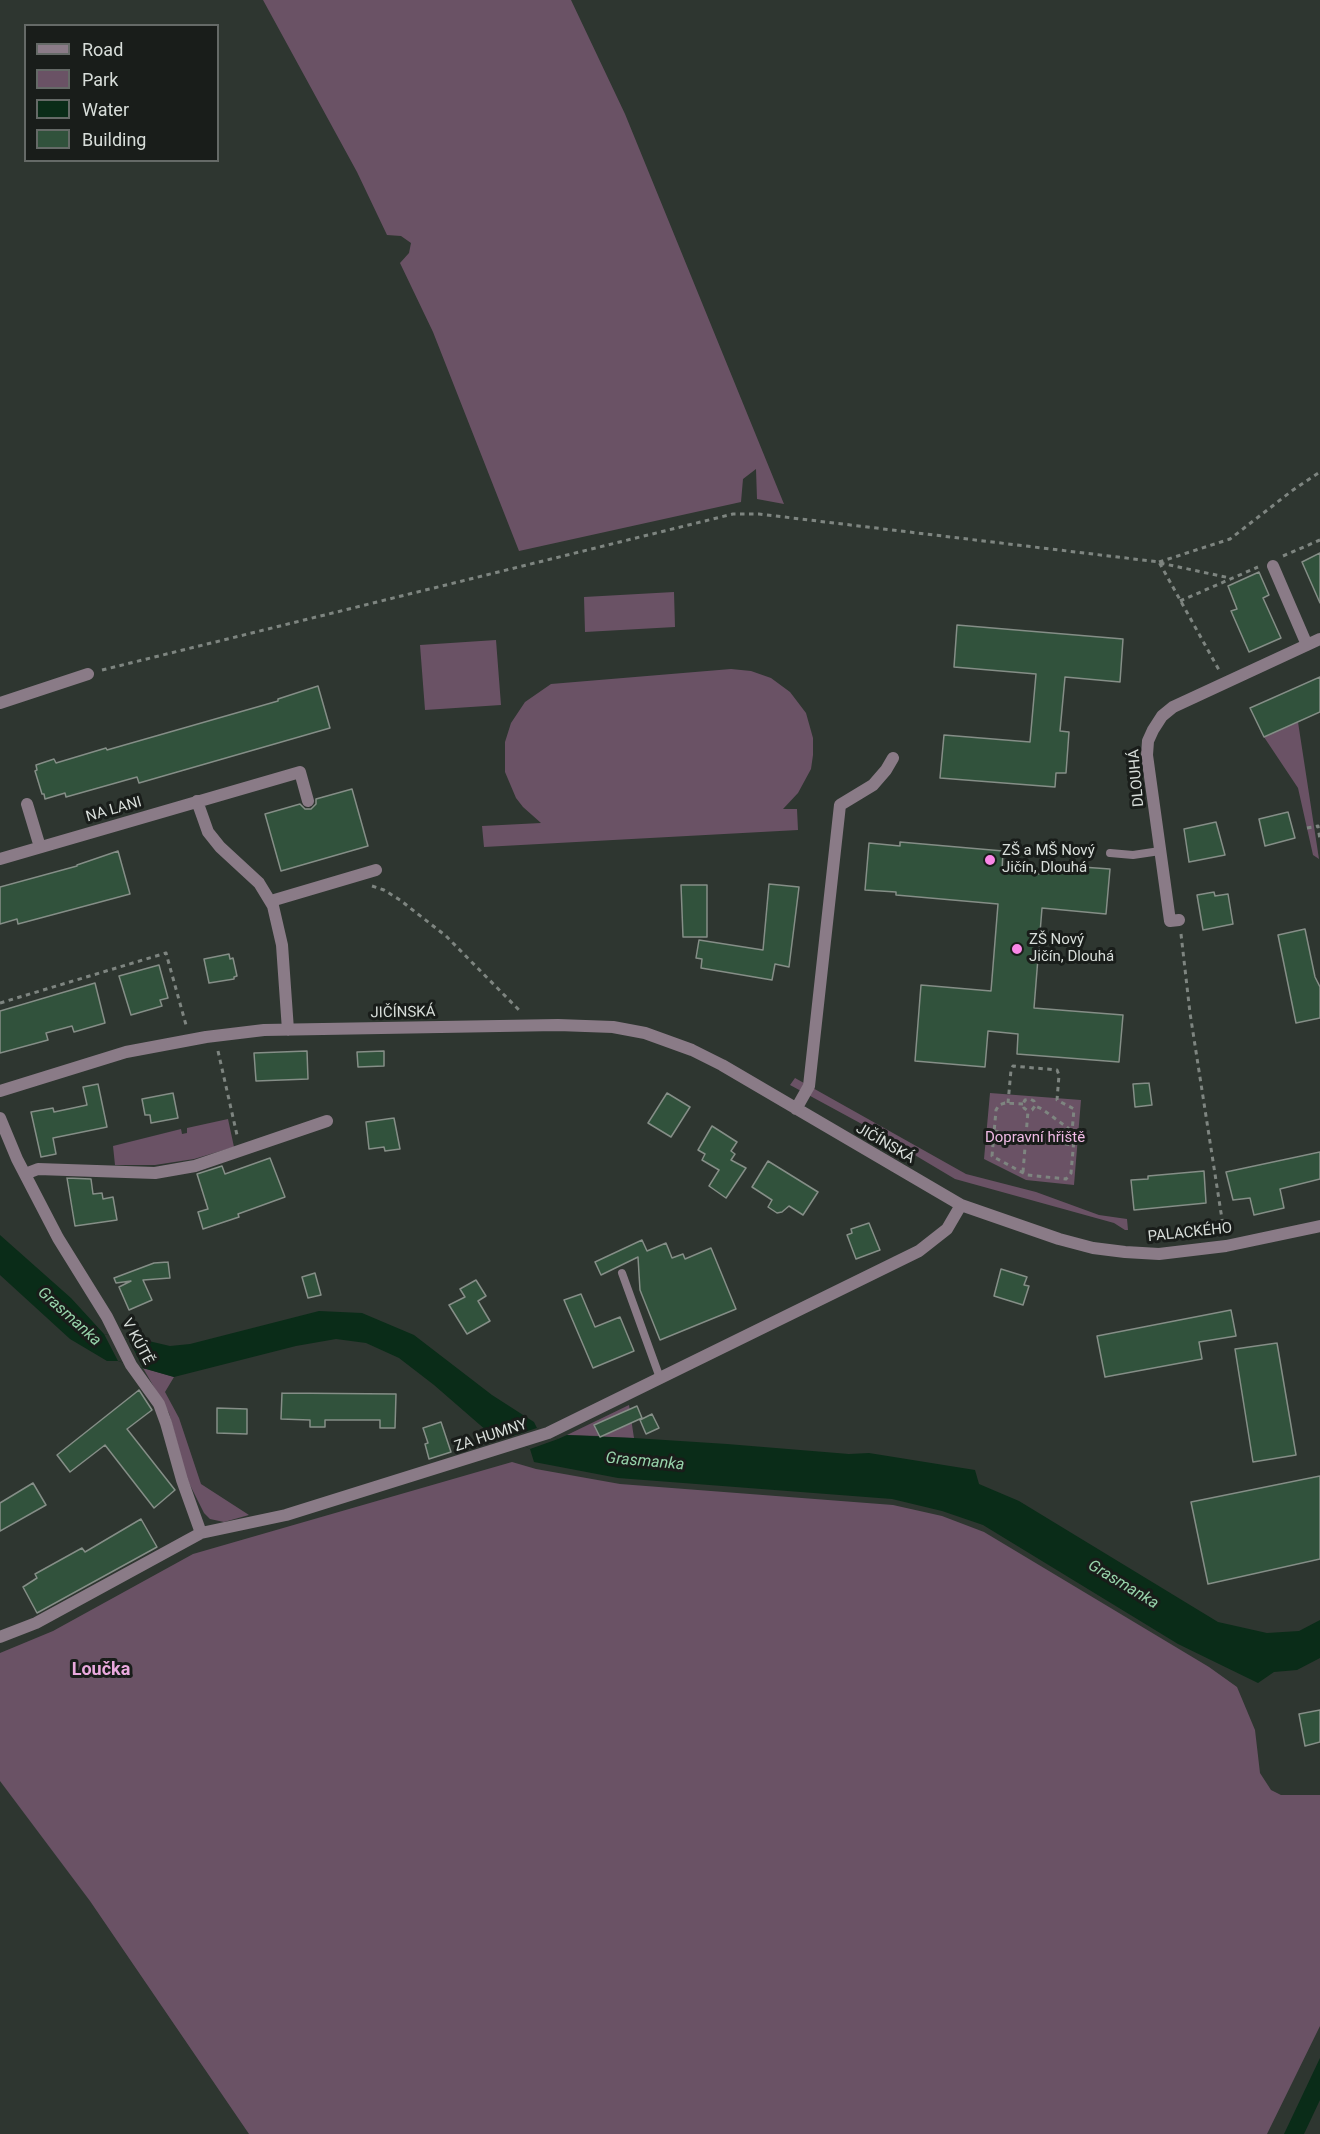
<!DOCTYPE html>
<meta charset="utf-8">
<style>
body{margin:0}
#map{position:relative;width:1320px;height:2134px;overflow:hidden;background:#2e3630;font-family:Roboto,sans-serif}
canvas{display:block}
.legend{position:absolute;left:24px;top:24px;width:195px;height:138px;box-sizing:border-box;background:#191d1a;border:2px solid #656a67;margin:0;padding:8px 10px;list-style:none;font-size:18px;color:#d8deda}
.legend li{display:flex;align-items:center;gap:12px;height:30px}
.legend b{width:30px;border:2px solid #656a67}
</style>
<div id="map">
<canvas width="1320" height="2134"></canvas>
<ul class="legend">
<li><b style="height:8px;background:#8a7b87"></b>Road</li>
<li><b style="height:16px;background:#6a5265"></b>Park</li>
<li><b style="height:16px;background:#0a2c18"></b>Water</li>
<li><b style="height:16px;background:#31523c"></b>Building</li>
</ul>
</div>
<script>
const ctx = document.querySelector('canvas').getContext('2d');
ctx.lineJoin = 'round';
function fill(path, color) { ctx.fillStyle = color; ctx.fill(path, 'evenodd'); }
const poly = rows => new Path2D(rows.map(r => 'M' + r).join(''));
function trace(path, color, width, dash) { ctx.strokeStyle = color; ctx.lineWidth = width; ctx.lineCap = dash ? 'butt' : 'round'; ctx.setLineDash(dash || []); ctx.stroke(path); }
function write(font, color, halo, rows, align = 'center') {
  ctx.font = font + ' Roboto,sans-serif'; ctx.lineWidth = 6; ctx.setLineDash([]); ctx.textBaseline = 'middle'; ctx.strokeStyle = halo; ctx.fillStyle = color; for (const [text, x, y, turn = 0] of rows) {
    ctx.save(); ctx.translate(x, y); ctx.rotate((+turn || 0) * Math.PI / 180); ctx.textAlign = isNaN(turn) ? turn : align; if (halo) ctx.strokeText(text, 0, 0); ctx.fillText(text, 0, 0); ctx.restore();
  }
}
fill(poly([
 [263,0,571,0,625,114,784,504,757,499,756,469,743,479,741,502,519,551,433,332,400,263,409,253,411,243,401,236,387,235,357,172],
 [674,592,675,627,585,632,584,597],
 [496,640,501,705,425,710,420,645],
 [731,669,751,671,771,678,790,692,806,713,813,738,813,755,811,769,798,793,783,809,797,809,798,830,484,847,482,826,541,823,523,807,516,798,505,772,505,742,511,723,525,702,551,684],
 [1298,722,1319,859,1313,855,1298,788,1264,737],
 [795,1078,966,1174,1036,1192,1099,1215,1127,1219,1128,1230,1125,1230,1114,1223,955,1179,871,1129,790,1085],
 [990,1093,1081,1100,1074,1185,1026,1180,984,1159],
 [228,1119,234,1147,194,1159,155,1165,115,1165,113,1146,181,1129,182,1134,187,1133,187,1128],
 [143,1368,174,1377,165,1392,179,1418,201,1484,249,1515,224,1522,210,1519,204,1513,187,1479,169,1413],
 [629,1405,634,1438,602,1437,608,1433,602,1421,594,1425,600,1436,567,1435],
 [512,1462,536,1469,620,1484,893,1505,942,1516,984,1532,1209,1667,1237,1687,1255,1730,1260,1773,1271,1790,1281,1795,1320,1795,1320,2026,1267,2134,249,2134,90,1901,0,1781,0,1653,53,1631,193,1554]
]), '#6a5265');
fill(poly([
 [0,1235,71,1298,104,1334,129,1340,140,1339,170,1346,190,1344,319,1311,362,1313,414,1335,492,1395,534,1422,537,1428,558,1439,567,1435,634,1438,727,1444,849,1454,869,1453,975,1470,979,1484,1019,1501,1218,1622,1267,1633,1299,1631,1320,1620,1320,1658,1297,1670,1274,1672,1258,1683,1178,1644,983,1525,942,1511,892,1499,618,1478,534,1462,530,1449,509,1437,495,1438,434,1385,399,1358,366,1343,336,1339,296,1346,174,1377,118,1361,107,1361,70,1339,0,1275],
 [1320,2058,1320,2100,1304,2134,1284,2134]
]), '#0a2c18');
fill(poly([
 [104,1334,129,1340,143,1368,118,1361],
 [537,1428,558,1439,530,1449,509,1437]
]), '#2e3630');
const building = poly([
 [1320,553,1320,603,1302,562,1320,553],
 [1259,572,1269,595,1263,598,1281,638,1249,652,1231,611,1237,609,1228,586,1259,572],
 [957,625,1123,639,1120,682,1065,677,1060,731,1069,732,1066,773,1056,773,1055,787,940,778,944,735,1030,742,1036,674,954,667,957,625],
 [1320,677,1320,712,1264,737,1250,708,1320,677],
 [318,686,330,728,139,783,137,777,66,797,65,793,45,799,44,794,42,794,35,771,37,770,36,765,54,759,56,763,106,748,107,750,278,701,278,699,318,686],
 [352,789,368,846,281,871,265,814,300,804,305,809,311,809,316,804,316,799,352,789],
 [1288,812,1295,838,1265,846,1259,819,1288,812],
 [1216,822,1225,855,1189,862,1184,829,1216,822],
 [900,842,1003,851,1002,871,1039,874,1040,864,1110,869,1106,914,1042,908,1034,1008,1123,1015,1119,1062,1017,1054,1018,1034,988,1031,985,1067,915,1061,921,985,991,991,998,904,896,895,896,892,865,890,869,843,900,846,900,842],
 [118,851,130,894,18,924,17,919,0,924,0,887,77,866,77,865,118,851],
 [769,884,799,887,789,967,775,964,772,980,701,968,702,959,696,958,699,940,763,950,769,884],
 [681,885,707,885,707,937,683,937,681,885],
 [1214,892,1215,896,1228,894,1233,924,1203,930,1197,895,1214,892],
 [1305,929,1315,977,1320,987,1320,1018,1296,1023,1278,935,1305,929],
 [229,954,230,959,233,958,237,976,234,977,234,979,209,983,204,959,229,954],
 [159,965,168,998,160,1000,162,1006,131,1015,119,976,159,965],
 [95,983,105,1023,74,1032,72,1026,46,1033,48,1040,0,1053,0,1011,95,983],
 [307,1051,308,1079,256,1081,254,1053,307,1051],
 [384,1051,384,1066,358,1067,357,1052,384,1051],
 [1149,1083,1152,1105,1135,1107,1133,1084,1149,1083],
 [98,1084,107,1127,53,1138,56,1154,41,1157,31,1112,53,1108,54,1112,87,1105,83,1087,98,1084],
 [173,1093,178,1118,151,1123,150,1115,145,1115,142,1099,173,1093],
 [667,1093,690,1107,671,1137,648,1123,667,1093],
 [394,1118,400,1149,385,1151,384,1147,369,1149,366,1122,394,1118],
 [712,1126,737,1142,731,1151,735,1154,731,1160,746,1168,726,1198,709,1186,719,1170,702,1160,705,1154,698,1150,712,1126],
 [1320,1152,1320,1179,1280,1189,1284,1208,1254,1215,1250,1198,1233,1200,1226,1172,1320,1152],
 [270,1158,285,1197,238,1214,239,1217,203,1229,198,1212,208,1209,197,1174,222,1166,225,1174,270,1158],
 [768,1161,818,1192,803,1215,789,1206,782,1212,777,1213,768,1207,772,1200,752,1187,768,1161],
 [1204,1171,1206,1203,1134,1210,1131,1180,1148,1179,1148,1176,1204,1171],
 [67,1178,91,1179,93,1194,102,1193,103,1199,113,1197,117,1220,75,1226,67,1178],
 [869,1223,880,1250,856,1259,847,1235,852,1233,851,1229,869,1223],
 [642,1240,647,1251,666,1243,672,1258,683,1254,685,1259,711,1248,736,1309,660,1340,640,1290,638,1257,601,1275,595,1262,642,1240],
 [168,1262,170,1278,143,1280,152,1300,129,1310,119,1287,131,1281,116,1283,114,1278,154,1263,168,1262],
 [1001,1269,1027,1277,1024,1285,1029,1286,1023,1305,994,1296,1001,1269],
 [315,1273,321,1295,308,1298,302,1277,315,1273],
 [476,1280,486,1296,478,1301,490,1321,467,1334,449,1305,465,1297,460,1289,476,1280],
 [581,1294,595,1327,620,1317,634,1351,593,1368,564,1300,581,1294],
 [1231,1310,1236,1336,1199,1342,1202,1359,1105,1377,1097,1336,1231,1310],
 [1277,1343,1296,1455,1253,1462,1235,1349,1277,1343],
 [139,1390,152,1410,127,1429,175,1490,154,1508,105,1445,70,1472,57,1455,139,1390],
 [282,1393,396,1394,395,1428,380,1428,380,1420,325,1420,325,1427,310,1427,310,1420,281,1419,282,1393],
 [637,1406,642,1418,600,1437,594,1425,637,1406],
 [217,1408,247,1409,247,1434,217,1433,217,1408],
 [652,1414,659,1428,646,1434,640,1420,652,1414],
 [441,1422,451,1452,429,1459,425,1444,428,1443,423,1428,441,1422],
 [1320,1476,1320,1559,1208,1584,1191,1502,1320,1476],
 [33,1483,46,1505,0,1531,0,1503,33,1483],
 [141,1519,157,1547,37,1613,23,1587,37,1578,35,1574,82,1548,85,1552,141,1519],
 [1320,1710,1320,1742,1305,1746,1299,1714,1320,1710]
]);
fill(building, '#31523c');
trace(building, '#858e87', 1.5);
trace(poly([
 [1283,556,1320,540],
 [1159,562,1230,539,1293,490,1320,472],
 [1160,563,1230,578],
 [1180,601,1258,567],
 [102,670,733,514,759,514,1159,562,1219,670],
 [1307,828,1318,826,1320,840],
 [372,886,384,890,400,900,446,936,519,1010],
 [1181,934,1190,1013,1224,1232],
 [0,1003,166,953,186,1025],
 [218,1051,237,1135],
 [1008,1103,1011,1070,1013,1066,1057,1070,1059,1075,1057,1100,1074,1109,1072,1132],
 [1023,1104,1005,1103,999,1105,996,1110,992,1156,1027,1175,1066,1179,1071,1173,1074,1139,1072,1133,1068,1128,1042,1109,1035,1106],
 [994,1131,1072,1145],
 [1023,1172,1028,1111,1024,1108,1023,1104,1025,1100,1030,1099,1034,1101,1035,1106,1032,1110,1028,1111]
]), '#7e8580', 3, [4.5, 4.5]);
trace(poly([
 [1110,853,1133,855,1160,851],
 [622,1273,660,1378]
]), '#8a7b87', 8);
trace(poly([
 [1273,566,1307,645],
 [0,703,88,674],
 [197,801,208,832,220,847,259,883,273,906,282,945,288,1030],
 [27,804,40,847],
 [0,859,300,772,308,801],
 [271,901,376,870],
 [1179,920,1170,921,1147,755,1148,741,1153,730,1162,716,1173,707,1320,639],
 [0,1091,126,1052,206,1037,264,1030,558,1025,613,1027,645,1033,692,1050,722,1065,961,1205,1059,1239,1093,1248,1125,1252,1159,1254,1226,1246,1320,1226],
 [796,1109,809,1086,840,805,873,785,886,770,893,758],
 [0,1118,17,1159,58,1238,107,1317,131,1365,159,1404,166,1423,182,1480,201,1533],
 [25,1174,38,1169,155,1173,195,1166,327,1121],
 [0,1637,36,1623,201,1533,286,1515,548,1433,919,1251,947,1229,961,1205]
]), '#8a7b87', 12);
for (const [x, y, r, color] of [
 [990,860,6,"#fa87e7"],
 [1017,949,6,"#fa87e7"]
]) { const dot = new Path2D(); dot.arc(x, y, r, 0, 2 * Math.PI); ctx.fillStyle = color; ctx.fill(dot); trace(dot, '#191d1a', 2); }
write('15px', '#d8deda', '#191d1a', [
 ["DLOUHÁ",1137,778,-95],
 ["NA LANI",114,810,-16],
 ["JIČÍNSKÁ",403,1013,-1],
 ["JIČÍNSKÁ",885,1144,30],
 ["PALACKÉHO",1190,1233,-6],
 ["V KÚTĚ",137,1342,62],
 ["ZA HUMNY",491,1436,-18]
]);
write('15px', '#d8deda', '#191d1a', [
 ["ZŠ a MŠ Nový",1002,851],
 ["Jičín, Dlouhá",1002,868],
 ["ZŠ Nový",1029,940],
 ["Jičín, Dlouhá",1029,957]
], 'left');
write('15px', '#f1bbe6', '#191d1a', [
 ["Dopravní hřiště",1035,1138]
]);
write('italic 16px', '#97d3aa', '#191d1a', [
 ["Grasmanka",69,1317,42],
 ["Grasmanka",645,1462,5],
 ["Grasmanka",1123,1585,31]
]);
write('bold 18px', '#e9a9dd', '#191d1a', [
 ["Loučka",101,1670]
]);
</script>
